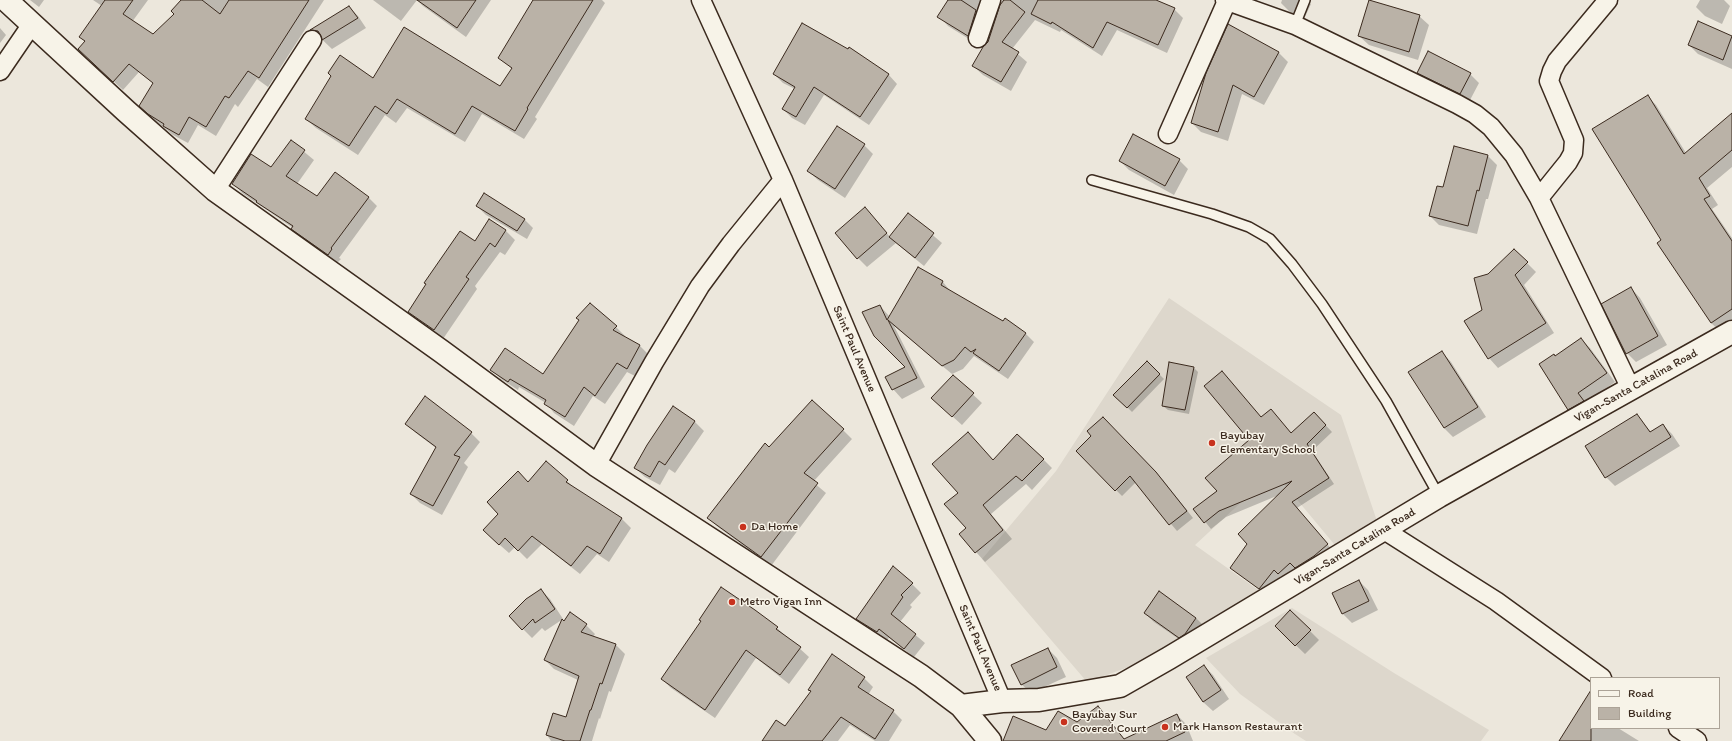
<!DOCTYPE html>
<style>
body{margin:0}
#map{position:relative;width:1732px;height:741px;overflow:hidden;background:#ece7dc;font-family:Itim,sans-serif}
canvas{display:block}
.legend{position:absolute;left:1590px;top:677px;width:130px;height:52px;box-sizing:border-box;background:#f7f3e8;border:1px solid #aca397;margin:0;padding:5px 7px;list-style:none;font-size:12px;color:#3b2a1e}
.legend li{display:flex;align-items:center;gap:8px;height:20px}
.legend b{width:20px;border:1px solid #aca397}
</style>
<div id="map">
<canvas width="1732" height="741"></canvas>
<ul class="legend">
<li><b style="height:5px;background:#f7f3e8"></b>Road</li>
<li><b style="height:11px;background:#bab2a7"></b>Building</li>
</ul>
</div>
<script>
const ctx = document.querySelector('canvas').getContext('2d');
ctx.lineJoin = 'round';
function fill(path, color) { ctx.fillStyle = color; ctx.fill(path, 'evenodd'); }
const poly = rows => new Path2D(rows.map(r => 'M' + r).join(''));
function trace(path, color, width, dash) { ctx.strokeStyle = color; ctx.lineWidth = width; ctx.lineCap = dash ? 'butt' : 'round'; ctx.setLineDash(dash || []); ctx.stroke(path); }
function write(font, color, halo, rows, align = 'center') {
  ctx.font = font + ' Itim,sans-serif'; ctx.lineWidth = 3; ctx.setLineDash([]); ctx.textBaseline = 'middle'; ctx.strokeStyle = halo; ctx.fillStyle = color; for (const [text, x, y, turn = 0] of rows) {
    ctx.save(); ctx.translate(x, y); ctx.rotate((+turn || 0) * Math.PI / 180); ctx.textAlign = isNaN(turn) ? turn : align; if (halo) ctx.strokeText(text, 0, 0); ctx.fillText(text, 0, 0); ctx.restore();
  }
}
fill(poly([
 [1169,298,1341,415,1378,524,1339,550,1274,472,1195,545,1264,594,1154,658,1087,682,982,559,1056,471],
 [1292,608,1394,673,1489,730,1481,741,1306,741,1295,734,1240,694,1206,658]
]), '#ddd7cc');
fill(poly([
 [30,0,44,0,39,7],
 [93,0,148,0,132,22,153,36,175,14,182,0,324,0,268,87,257,79,238,107,235,104,216,136,198,125,188,143,173,135,149,115,154,84,139,72,123,90,88,58,85,42,80,37,102,6],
 [373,0,417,0,401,21],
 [417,0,491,0,466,37,423,6],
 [535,0,602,0,605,3,535,117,537,119,524,139,482,114,465,142,407,108,396,123,385,115,358,155,316,128,306,119,373,79,501,87,512,69,500,58],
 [949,0,996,0,977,44,948,26,939,16],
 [1002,0,1154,0,1174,9,1183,18,1167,53,1117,30,1102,56,1061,30,1060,32,1035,20,1012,49,1027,62,1011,91,983,75,973,66,989,42],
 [1282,0,1307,0,1311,4,1304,19,1290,12,1281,3],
 [1700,0,1724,0,1730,6,1722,24,1705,16,1696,7],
 [349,7,358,16,366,28,332,49,312,30],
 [1419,16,1429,25,1418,60,1369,45,1359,36],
 [1699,23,1732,37,1732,69,1698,54,1689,45],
 [0,28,6,35,0,43],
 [1278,52,1288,62,1264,105,1242,94,1228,141,1201,132,1192,123,1207,74],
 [1418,72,1470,74,1479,83,1469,102,1427,82],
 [774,74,888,74,897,84,869,125,824,95,805,125,792,118,783,109,795,89,783,83],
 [1647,96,1656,105,1686,153,1732,114,1732,167,1707,188,1718,205,1712,209,1732,238,1732,324,1721,332,1711,323,1662,240],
 [837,128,864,145,873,154,845,198,818,180,808,171],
 [291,141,314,160,297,184,317,197,368,197,377,206,339,258,341,259,337,263,301,238,293,228,242,193,233,183,271,168],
 [1455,147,1488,156,1497,165,1488,199,1486,199,1477,234,1439,225,1430,216,1444,189],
 [1179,160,1188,169,1174,195,1129,170,1120,161],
 [477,206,524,219,533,228,527,239,486,215],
 [908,214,942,243,924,266,896,243,867,267,858,258,874,218,890,237],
 [506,231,515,240,505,255,500,252,475,286,477,289,443,339,419,321,410,312,427,284,475,242],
 [1514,250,1536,272,1524,285,1554,333,1498,368,1489,358,1484,311,1489,275],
 [918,268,943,282,951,292,1025,333,1034,342,1008,379,974,356,963,369,952,374,894,326,925,387,902,399,893,389,906,367,880,306,890,317],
 [1631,288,1640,298,1667,345,1636,362,1627,353],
 [590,304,616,327,625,336,624,337,640,346,649,355,637,377,627,372,605,404,593,396,574,426,554,413,546,403,519,387,518,390,501,379,492,370,544,375],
 [1581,339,1590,348,1615,382,1587,402,1578,418,1568,409,1555,357],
 [1442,352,1451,362,1486,417,1453,437,1444,428,1410,372],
 [1147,362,1164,379,1132,412,1115,395],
 [1194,368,1198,372,1189,414,1168,410,1163,406],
 [953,376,982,403,962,425,942,407],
 [674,408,695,422,704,431,675,473,669,469,660,485,645,477,635,468],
 [1314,413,1332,432,1312,451,1334,484,1297,508,1333,551,1285,579,1281,576,1266,595,1231,567,1249,544,1279,495,1226,517,1211,529,1195,509,1218,491,1250,440,1262,418,1291,434],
 [1636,415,1652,433,1663,425,1672,434,1680,446,1615,486,1606,477],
 [1103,418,1163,480,1193,518,1177,531,1136,482,1122,496,1077,451,1093,436],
 [407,424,471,433,480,442,464,463,468,467,442,515,420,503,411,494,436,448,416,433],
 [843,430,852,439,813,482,826,493,771,566,718,527,709,518,769,448],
 [1043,459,1052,468,1032,490,1026,484,991,514,1012,539,985,562,960,534,967,529,993,461],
 [567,481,576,490,622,519,631,528,609,562,597,554,580,574,542,544,527,559,515,547,509,553,493,539,528,483],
 [1359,581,1368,590,1378,610,1352,623,1343,614,1333,594],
 [912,584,921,593,910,605,912,607,900,622,925,643,914,657,889,638,886,641,867,628,858,619],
 [541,590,550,599,563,619,545,631,542,628,532,638,510,616],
 [1159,593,1196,618,1205,627,1189,646,1154,622,1145,613],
 [1290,611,1319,640,1305,654,1276,626],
 [702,621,777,628,809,657,789,684,756,658,715,718,671,688,662,679],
 [564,622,586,625,595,634,593,637,616,645,625,654,611,692,609,691,600,719,599,718,592,741,551,741,547,735,566,719,578,680,554,669,545,660],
 [1048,649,1057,658,1066,677,1031,693,1021,684],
 [1204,666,1213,675,1229,699,1213,711,1203,702,1187,677],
 [864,678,873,687,868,695,893,711,902,720,889,741,875,741,850,725,838,741,763,741,785,728,812,692,809,689],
 [1098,707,1104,713,1126,741,1073,741],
 [1591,711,1591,728,1618,728,1639,741,1564,741],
 [1177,715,1186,724,1193,741,1154,741]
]), '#0003');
const building = poly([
 [105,0,133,0,123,14,153,34,174,14,171,11,181,0,202,0,220,14,229,0,309,0,259,78,248,71,229,98,225,96,206,127,189,117,179,135,163,126,164,124,148,114,139,106,153,83,129,64,113,82,78,49,85,41,79,37,105,0],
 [417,0,476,0,457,28,417,0],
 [533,0,593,0,527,108,528,109,515,131,472,106,455,134,397,99,387,114,375,106,349,146,305,119,331,76,328,73,340,55,373,78,404,27,500,86,512,68,498,58,533,0],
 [948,0,961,0,976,10,968,36,937,17,948,0],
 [1004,0,1010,0,1025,12,1002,42,1019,52,1001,82,972,66,983,47,988,42,1000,5,1004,0],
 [1038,0,1156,0,1175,8,1158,45,1107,22,1093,48,1052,22,1051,24,1031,14,1038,0],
 [1369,0,1420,15,1409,52,1358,36,1369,0],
 [349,6,358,18,322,40,321,36,318,31,310,30,349,6],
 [1698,21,1732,36,1723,60,1688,45,1698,21],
 [802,23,848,49,849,47,889,74,860,117,814,87,796,117,782,109,795,87,773,74,802,23],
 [1228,24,1279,52,1254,97,1233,85,1218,132,1191,123,1206,73,1228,24],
 [1428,51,1471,73,1460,94,1417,73,1428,51],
 [1648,95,1684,154,1732,113,1732,150,1699,178,1710,196,1704,199,1732,241,1732,309,1711,323,1657,243,1661,240,1592,129,1648,95],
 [837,126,865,144,835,189,807,171,837,126],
 [1133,134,1180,159,1165,186,1119,161,1133,134],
 [291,140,305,150,286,176,317,196,335,172,369,197,331,248,332,249,328,255,291,229,293,226,256,202,257,201,232,184,251,154,271,167,291,140],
 [1454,146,1488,155,1479,191,1477,190,1468,226,1429,216,1437,186,1443,187,1454,146],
 [484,193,525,219,517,231,476,206,484,193],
 [865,207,887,233,857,259,835,233,865,207],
 [908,213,934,233,915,258,889,237,908,213],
 [489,219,506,230,495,247,490,243,466,277,469,279,434,330,408,312,426,284,424,283,460,231,475,241,489,219],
 [1514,249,1528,262,1515,275,1546,323,1488,359,1464,321,1482,310,1474,278,1488,274,1514,249],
 [918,267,943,281,941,285,1003,321,1005,318,1026,333,999,371,973,353,976,349,971,352,965,347,954,360,942,366,888,320,917,378,892,390,885,377,905,367,874,336,862,312,880,305,887,320,918,267],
 [1631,287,1658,336,1626,354,1601,304,1631,287],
 [590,303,617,326,613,330,640,345,627,369,617,363,595,396,584,387,565,417,544,404,546,400,510,379,508,382,490,370,505,348,543,374,579,320,576,318,590,303],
 [1581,338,1607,373,1578,393,1584,401,1568,410,1539,364,1554,354,1555,356,1581,338],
 [1442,351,1478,407,1444,428,1408,372,1442,351],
 [1147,361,1160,374,1127,408,1113,395,1147,361],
 [1169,362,1194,367,1185,410,1162,406,1169,362],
 [1222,371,1261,417,1271,409,1291,433,1314,412,1326,425,1307,444,1329,478,1292,502,1328,544,1314,556,1295,568,1290,563,1278,574,1274,570,1259,589,1230,568,1247,544,1238,534,1292,481,1219,511,1204,523,1193,509,1217,491,1205,478,1249,440,1204,386,1222,371],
 [953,375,974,393,952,417,931,398,953,375],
 [425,396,472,432,454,455,460,457,433,506,410,494,436,447,405,424,425,396],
 [812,400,844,429,804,473,818,483,761,557,707,518,765,443,769,447,812,400],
 [673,406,695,421,665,465,659,461,650,477,634,468,647,445,673,406],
 [1637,414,1650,432,1663,424,1671,437,1605,478,1585,446,1637,414],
 [1103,417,1156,472,1187,511,1169,525,1130,476,1115,491,1076,451,1091,436,1087,431,1103,417],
 [968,432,993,460,1017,434,1044,459,1022,481,1016,476,983,505,1003,530,975,553,959,534,966,528,944,504,958,493,932,464,968,432],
 [546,461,568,480,566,482,622,518,600,554,587,546,571,566,532,536,518,551,505,538,499,545,483,530,498,514,487,502,518,471,528,482,546,461],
 [893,566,913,583,901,595,903,597,891,614,916,634,904,649,879,629,877,632,856,619,893,566],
 [1359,580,1369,601,1342,614,1332,593,1359,580],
 [721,587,755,610,778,627,776,629,801,647,780,675,746,650,705,710,661,679,701,621,699,620,721,587],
 [541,589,555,609,535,623,533,619,522,630,509,616,526,599,541,589],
 [1159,591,1196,618,1185,634,1179,638,1144,613,1159,591],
 [1290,610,1311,630,1295,646,1275,626,1290,610],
 [570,612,587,624,581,632,616,644,602,684,600,683,591,710,590,710,580,741,565,741,546,735,553,713,566,717,579,676,544,660,562,619,564,621,570,612],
 [1048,648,1057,667,1021,685,1011,665,1048,648],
 [832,654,865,677,858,687,894,710,875,739,841,717,822,741,762,741,776,720,785,726,811,691,808,690,832,654],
 [1204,665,1221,690,1203,702,1186,677,1204,665],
 [1591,690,1591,741,1559,741,1591,690],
 [1098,706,1124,739,1177,714,1185,732,1166,741,1003,741,1013,716,1046,730,1058,711,1077,722,1098,706]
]);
fill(building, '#bab2a7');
trace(building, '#3b2a1e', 1);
const service = poly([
 [1295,25,1305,0],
 [1092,180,1212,214,1249,227,1270,239,1292,264,1322,304,1386,401,1439,496]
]);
const minor = poly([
 [701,0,783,180,1002,701],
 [1225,0,1295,25,1457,104,1475,114,1491,127,1514,155,1539,198,1631,389],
 [978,38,991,0],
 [0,71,32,24],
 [1168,134,1227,1],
 [215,190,312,40],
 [1539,198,1568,162,1573,153,1574,140,1549,81,1552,71,1557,61,1608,0],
 [596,465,654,362,700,286,731,244,783,180],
 [1384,530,1496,601,1602,678],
 [1678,728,1697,741]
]);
const secondary = poly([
 [6,0,126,111,215,190,441,351,596,465,921,676,961,706,990,741],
 [961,706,1002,701,1039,700,1120,686,1169,658,1439,496,1732,332]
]);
trace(service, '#3b2a1e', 12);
trace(minor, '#3b2a1e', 21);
trace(secondary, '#3b2a1e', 25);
trace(service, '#f7f3e8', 9);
trace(minor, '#f7f3e8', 18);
trace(secondary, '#f7f3e8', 22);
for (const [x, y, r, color] of [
 [1212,443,4,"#c8321e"],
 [743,527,4,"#c8321e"],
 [732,602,4,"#c8321e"],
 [1064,722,4,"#c8321e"],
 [1165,727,4,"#c8321e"]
]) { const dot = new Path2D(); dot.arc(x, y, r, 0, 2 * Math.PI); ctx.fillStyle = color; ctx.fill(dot); trace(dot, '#f7f3e8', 1.5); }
write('12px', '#3b2a1e', '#f7f3e8', [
 ["Saint Paul Avenue",854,349,67],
 ["Vigan-Santa Catalina Road",1636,386,-29],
 ["Vigan-Santa Catalina Road",1355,547,-31],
 ["Saint Paul Avenue",980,648,67]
]);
write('12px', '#3b2a1e', '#f7f3e8', [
 ["Bayubay",1220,436],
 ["Elementary School",1220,450],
 ["Da Home",751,527],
 ["Metro Vigan Inn",740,602],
 ["Bayubay Sur",1072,715],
 ["Covered Court",1072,729],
 ["Mark Hanson Restaurant",1173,727]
], 'left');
</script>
